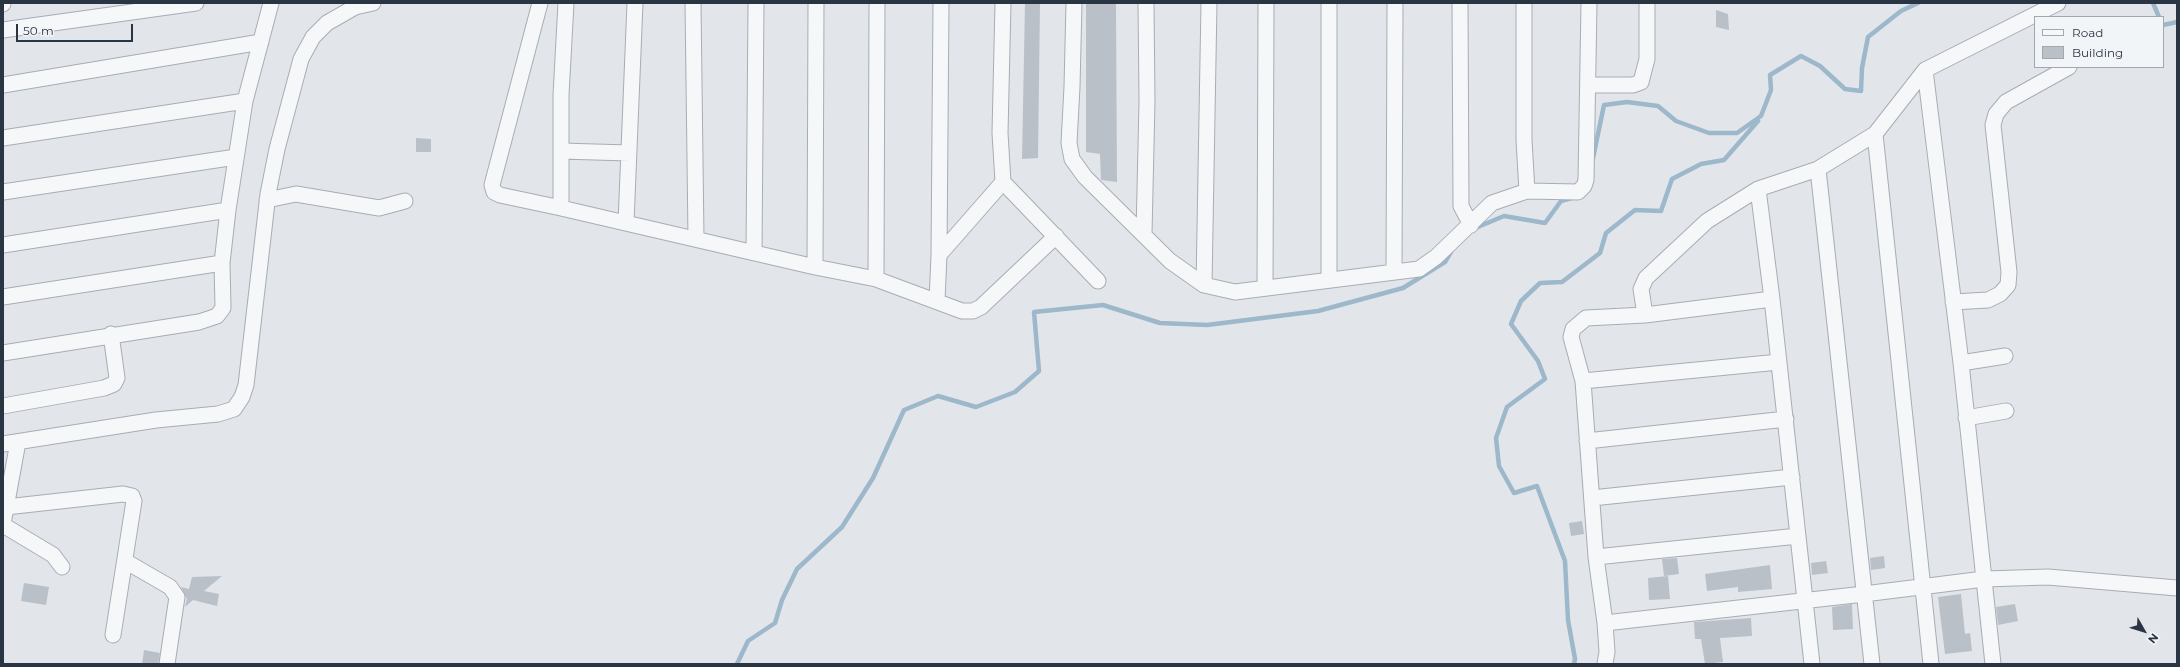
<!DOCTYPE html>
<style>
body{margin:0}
#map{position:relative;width:2180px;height:667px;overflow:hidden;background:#e2e6eb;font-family:Montserrat,sans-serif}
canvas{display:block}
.frame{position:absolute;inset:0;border:4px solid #2a3543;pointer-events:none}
.legend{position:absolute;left:2034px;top:16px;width:130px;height:52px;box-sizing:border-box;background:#f2f5f8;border:1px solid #a2a8b0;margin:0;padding:5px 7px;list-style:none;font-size:12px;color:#2a3543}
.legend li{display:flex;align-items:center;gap:8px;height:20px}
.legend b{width:20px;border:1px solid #a2a8b0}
.north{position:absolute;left:2124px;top:611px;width:40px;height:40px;-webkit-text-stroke:3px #f2f5f8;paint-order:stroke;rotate:129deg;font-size:11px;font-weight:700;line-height:16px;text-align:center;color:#2a3543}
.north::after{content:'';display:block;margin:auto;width:14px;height:18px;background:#2a3543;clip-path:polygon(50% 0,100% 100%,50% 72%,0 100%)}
.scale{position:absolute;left:16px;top:24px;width:117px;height:18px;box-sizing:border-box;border:2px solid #2a3543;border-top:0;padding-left:5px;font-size:12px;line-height:14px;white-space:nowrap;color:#2a3543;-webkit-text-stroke:3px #f2f5f8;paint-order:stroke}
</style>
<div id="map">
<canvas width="2180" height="667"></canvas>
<div class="frame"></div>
<ul class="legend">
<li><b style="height:5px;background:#f5f7f9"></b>Road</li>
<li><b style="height:11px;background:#b9c0c8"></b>Building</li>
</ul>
<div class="north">N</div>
<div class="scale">50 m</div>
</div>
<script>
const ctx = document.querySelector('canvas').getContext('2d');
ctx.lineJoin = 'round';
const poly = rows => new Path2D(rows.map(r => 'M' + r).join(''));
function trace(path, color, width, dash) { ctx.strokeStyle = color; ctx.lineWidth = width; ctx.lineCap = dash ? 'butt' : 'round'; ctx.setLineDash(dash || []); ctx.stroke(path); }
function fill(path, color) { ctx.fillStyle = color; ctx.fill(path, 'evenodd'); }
trace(poly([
 [2153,3,2159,17],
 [2163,25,2177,22],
 [1593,158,1604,105,1627,102,1658,106,1676,121,1709,133,1737,133,1761,116,1771,90,1770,75,1801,56,1820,66,1845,89,1861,91,1862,68,1868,37,1901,11,1918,3],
 [1473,229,1504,216,1545,223,1561,201,1572,198],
 [737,664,748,641,775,623,782,600,797,569,842,527,873,478,904,410,938,396,976,407,1015,392,1039,371,1034,312,1103,305,1160,323,1207,325,1318,311,1403,288,1445,262,1452,250],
 [1574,664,1575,659,1568,620,1565,561,1537,486,1514,493,1499,466,1496,438,1507,407,1545,379,1538,361,1511,324,1521,301,1540,283,1562,282,1600,253,1606,233,1635,210,1661,211,1672,179,1701,164,1724,160,1758,121]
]), '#9db7cb', 4.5);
fill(poly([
 [1025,3,1040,3,1038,158,1022,159],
 [1086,3,1116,3,1117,182,1101,180,1100,154,1086,152],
 [1716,10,1728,14,1729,30,1716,27],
 [416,138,431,139,431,152,416,152],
 [1582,521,1584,534,1571,536,1569,523],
 [1884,556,1885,568,1871,570,1870,558],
 [1677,558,1679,574,1664,576,1662,559],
 [1826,561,1828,573,1812,575,1811,563],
 [1770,565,1772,589,1738,592,1738,587,1707,591,1705,574],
 [222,576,204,591,219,594,217,606,193,600,185,607,187,599,181,587,189,589,192,577],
 [1668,576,1670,599,1649,600,1648,578],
 [24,583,49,587,46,605,21,601],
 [1961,594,1965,634,1970,633,1972,651,1945,654,1938,597],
 [1852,604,1853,629,1833,630,1832,607],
 [2015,604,2018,621,1998,625,1996,607],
 [1751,618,1752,636,1720,638,1723,662,1705,664,1701,639,1695,639,1694,622],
 [144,650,160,653,158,664,142,664]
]), '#b9c0c8');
const minor = poly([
 [540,3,492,185,494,192,500,195,561,208,561,95,566,3],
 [693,3,696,238],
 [1074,3,1072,87,1069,143,1072,159,1085,177,1170,261,1204,285,1235,292,1419,269,1436,257,1492,203,1527,191,1578,192,1584,186,1586,180,1589,3],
 [1460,3,1461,206,1471,225],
 [1524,3,1524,140,1527,191],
 [3,4,3,3],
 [3,30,196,3],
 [1925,70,1961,363,1993,664],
 [3,85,261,42],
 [1588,85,1633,85,1641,82,1647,59,1647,3],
 [1875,134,1931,664],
 [3,138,245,101],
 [561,151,629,153],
 [1818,169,1872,664],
 [1003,182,1098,281],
 [1758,189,1772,299,1812,664],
 [3,192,236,157],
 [267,200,296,194,379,208,405,201],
 [561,208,815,267,876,279,962,311,973,311,981,307,1056,236],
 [626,223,635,3],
 [1144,234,1147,102,1146,3],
 [3,245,228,210],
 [754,253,756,3],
 [939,255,941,3],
 [815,267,816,3],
 [1394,272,1395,3],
 [876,279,877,3],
 [1329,280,1329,3],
 [1204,285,1209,3],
 [1265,288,1266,3],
 [3,297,222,263],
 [937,301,939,255,1003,182,1000,133,1003,3],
 [1953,302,1988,300,2000,294,2008,285,2009,272,1993,125,1996,114,2006,102,2069,67],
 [1645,315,1641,289,1646,278,1707,221,1758,189,1818,169,1875,134,1925,70,2058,3],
 [3,353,199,322,217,316,223,308,222,263,228,210,245,101,271,3],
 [1961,363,2005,356],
 [1583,381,1779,362],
 [3,406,104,388,114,384,117,378,111,334],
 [1966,418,2006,411],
 [1587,441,1786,419],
 [3,444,156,420,218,414,234,409,242,397,246,385,268,194,277,149,301,59,313,37,327,23,355,7,373,3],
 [1592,498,1792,477],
 [6,507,123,494,132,496,134,501,131,520,113,635],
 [3,524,18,442],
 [3,525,53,555,62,567],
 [1596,557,1798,536],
 [125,561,170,587,177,597,167,664],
 [1605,623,1864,594,1984,579,2048,577,2177,588],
 [1605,664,1607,652,1605,623,1596,557,1583,381,1571,337,1573,329,1586,318,1645,315,1772,299]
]);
trace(minor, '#a7adb5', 17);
trace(minor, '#f5f7f9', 15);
</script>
